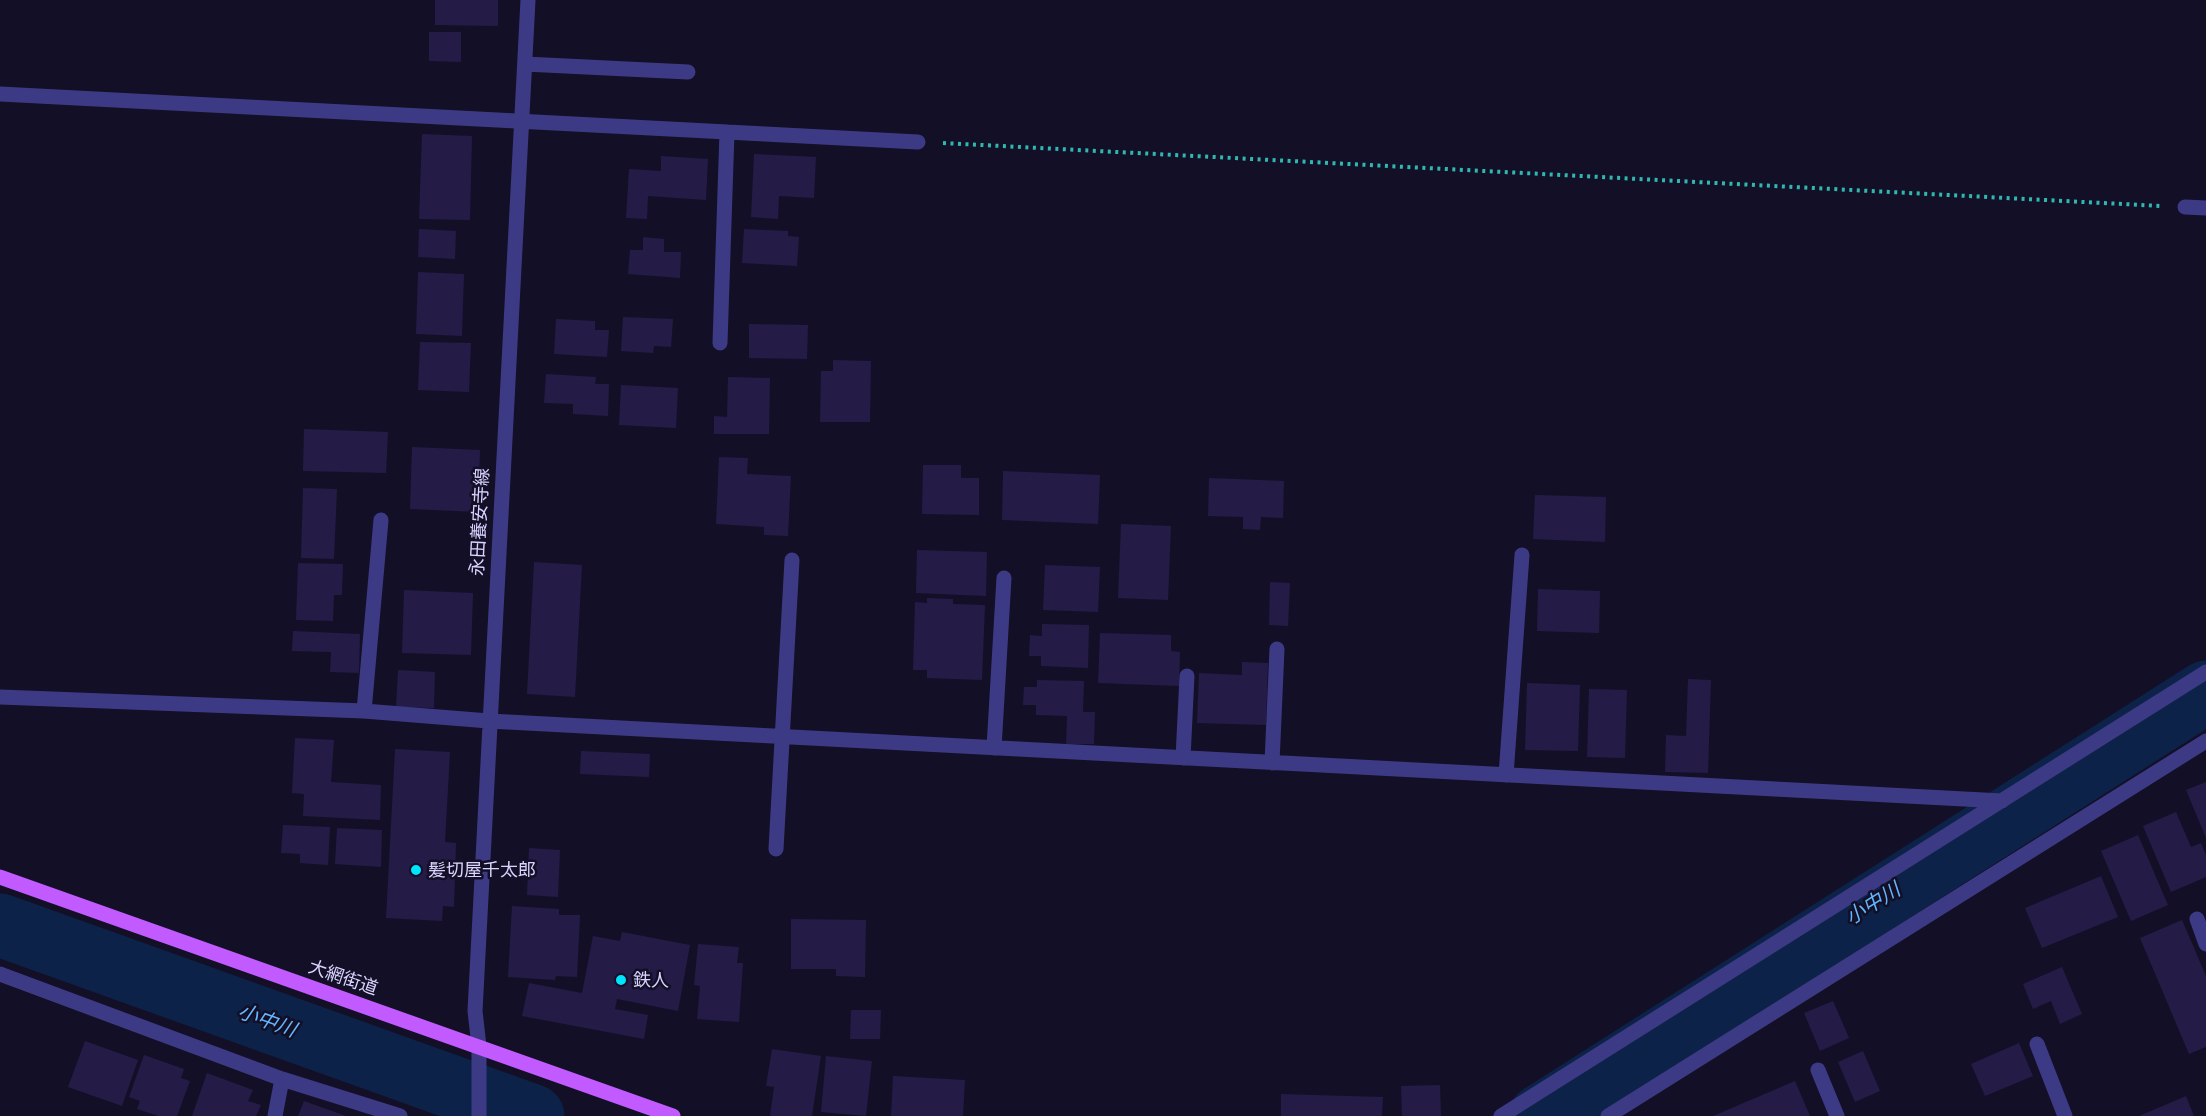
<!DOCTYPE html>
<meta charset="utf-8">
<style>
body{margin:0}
canvas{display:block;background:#130f26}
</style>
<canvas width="2206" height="1116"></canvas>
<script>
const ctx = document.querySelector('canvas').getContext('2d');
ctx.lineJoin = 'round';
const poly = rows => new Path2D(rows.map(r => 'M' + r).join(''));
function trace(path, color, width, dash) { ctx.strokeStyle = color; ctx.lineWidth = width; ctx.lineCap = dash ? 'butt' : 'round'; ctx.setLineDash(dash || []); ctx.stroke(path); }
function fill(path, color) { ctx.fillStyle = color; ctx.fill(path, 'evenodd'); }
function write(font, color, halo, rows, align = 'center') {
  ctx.font = font + ' "Public Sans","Noto Sans JP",sans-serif'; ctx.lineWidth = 5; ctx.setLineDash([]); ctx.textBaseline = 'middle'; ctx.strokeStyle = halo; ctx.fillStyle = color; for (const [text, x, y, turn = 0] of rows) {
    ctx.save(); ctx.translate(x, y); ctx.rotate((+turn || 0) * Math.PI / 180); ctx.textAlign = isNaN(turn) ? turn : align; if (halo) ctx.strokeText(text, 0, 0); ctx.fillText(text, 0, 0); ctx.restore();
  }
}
trace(poly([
 [0,925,533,1116],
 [1540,1116,2206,692]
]), '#0c2248', 63);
fill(poly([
 [435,0,498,0,498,26,435,25],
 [429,32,461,32,461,62,429,61],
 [422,134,472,136,470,220,419,219],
 [754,154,816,157,814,198,779,196,778,219,751,217],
 [661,156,708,159,706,200,648,196,647,219,626,218,629,169,661,171],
 [419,229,456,231,455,259,418,257],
 [744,229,788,231,788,236,799,237,797,266,742,263],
 [643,237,664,239,664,252,681,252,680,278,628,274,630,250,643,250],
 [418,272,464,274,462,336,416,334],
 [623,317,673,319,671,347,654,346,653,353,621,351],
 [556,319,595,321,595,330,609,330,607,357,554,354],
 [749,324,808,325,807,359,749,358],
 [420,342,471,343,469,392,418,390],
 [833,360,871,361,870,422,820,422,821,371,833,371],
 [546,374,596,377,595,384,609,384,608,416,573,414,573,404,544,403],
 [728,377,770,378,769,434,714,434,714,416,727,417],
 [621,385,678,388,676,428,619,425],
 [304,429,388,432,386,473,303,471],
 [412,447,480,450,478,512,410,509],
 [719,457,748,458,747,474,791,476,788,536,764,535,764,527,716,524],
 [923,465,961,465,961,478,979,478,979,515,922,514],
 [1003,471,1100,475,1098,524,1002,520],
 [1209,478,1284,481,1283,518,1261,517,1260,530,1243,529,1243,517,1208,516],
 [303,488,337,489,334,559,301,558],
 [1535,495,1606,497,1605,542,1533,539],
 [1121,524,1171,526,1168,600,1118,598],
 [917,550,987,552,986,596,916,593],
 [534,562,582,565,575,697,527,694],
 [298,563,343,564,342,595,334,595,333,621,296,620],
 [1045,565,1100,567,1098,612,1043,610],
 [1270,582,1290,583,1288,626,1269,625],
 [1538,589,1600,591,1599,633,1537,631],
 [404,590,473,593,471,655,402,653],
 [927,598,953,599,953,604,985,605,982,680,927,678,927,670,913,670,915,602,927,603],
 [1042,624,1089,625,1088,668,1041,666,1041,656,1029,656,1030,635,1042,636],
 [293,631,360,634,359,673,330,672,331,652,292,651],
 [1100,633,1171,635,1171,651,1180,652,1179,686,1098,683],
 [1242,662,1268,663,1266,725,1197,723,1199,673,1242,675],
 [398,670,435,672,434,708,396,707],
 [1688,679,1711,680,1708,773,1665,772,1666,735,1686,736],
 [1037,680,1084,681,1083,712,1095,712,1094,744,1066,744,1067,716,1036,715,1036,705,1023,705,1024,687,1037,687],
 [1527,683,1580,685,1578,751,1525,750],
 [1589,689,1627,690,1625,758,1587,757],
 [295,738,334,740,331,782,381,785,380,820,303,816,304,794,292,793],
 [395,749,450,752,445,842,456,843,454,907,443,906,442,921,386,918],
 [581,751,650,754,649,777,580,774],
 [2206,782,2206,838,2186,790],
 [2176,812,2191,847,2201,843,2206,855,2206,877,2171,892,2143,826],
 [283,825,330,827,328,865,300,863,300,854,281,853],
 [337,828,382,830,381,867,335,864],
 [2138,835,2168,905,2131,921,2101,851],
 [529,848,560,850,558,897,527,895],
 [2101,876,2118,917,2042,948,2025,908],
 [512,906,559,909,559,915,580,915,577,977,556,976,555,980,508,977],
 [791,919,866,920,865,977,836,976,836,969,791,969],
 [2182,920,2206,976,2206,1047,2189,1054,2140,938],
 [622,932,690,945,678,1011,617,999,615,1009,648,1015,644,1039,522,1016,529,983,582,993,593,936,620,941],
 [698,944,739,947,737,963,743,963,739,1022,697,1019,700,986,694,985],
 [2062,967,2082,1014,2060,1024,2051,1001,2033,1009,2023,984],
 [1833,1001,1849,1038,1820,1051,1804,1013],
 [851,1010,881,1010,880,1039,850,1039],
 [85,1041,138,1060,122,1106,68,1087],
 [2019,1043,2033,1076,1985,1096,1971,1064],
 [772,1049,821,1056,812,1116,770,1116,774,1087,766,1086],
 [1863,1051,1880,1091,1855,1102,1838,1062],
 [144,1055,184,1069,181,1078,190,1081,177,1116,158,1116,137,1109,140,1101,129,1097],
 [826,1056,872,1061,866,1116,821,1112],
 [207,1073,253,1090,248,1101,261,1105,256,1116,192,1116],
 [893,1076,965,1080,963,1116,891,1116],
 [1795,1081,1810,1116,1713,1116],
 [1440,1085,1441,1116,1402,1116,1401,1086],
 [1281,1094,1383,1097,1382,1116,1281,1116],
 [2186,1096,2194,1116,2139,1116],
 [304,1101,346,1116,298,1116]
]), '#241b47');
trace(poly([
 [943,143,2161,206]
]), '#2fb8b0', 4, [3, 4.5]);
trace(poly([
 [525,64,688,72],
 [0,94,918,142],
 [2185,207,2206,208],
 [720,343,727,132],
 [0,697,364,711,489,721,2002,801],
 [364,711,381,520],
 [994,748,1004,578],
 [1183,758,1187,676],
 [1272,763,1277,649],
 [1506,775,1522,555],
 [776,849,792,560],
 [2197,919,2206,944],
 [0,974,282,1079,400,1116],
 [2037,1044,2065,1116],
 [1818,1070,1837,1116],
 [275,1116,282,1079],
 [479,1116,479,1046,475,1011,528,0],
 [1501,1116,2206,672],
 [1608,1116,2206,741]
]), '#3d3a85', 15);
trace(poly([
 [0,877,673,1116]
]), '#c25bff', 15);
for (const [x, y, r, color] of [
 [416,870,6,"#00e5ff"],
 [621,980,6,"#00e5ff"]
]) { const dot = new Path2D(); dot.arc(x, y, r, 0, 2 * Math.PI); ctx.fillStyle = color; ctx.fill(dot); trace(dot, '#130f26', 2); }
write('18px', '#d9d4ff', '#130f26', [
 ["永田養安寺線",480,522,-87],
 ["大網街道",343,978,19]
]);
write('18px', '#d9d4ff', '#130f26', [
 ["髪切屋千太郎",428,870],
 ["鉄人",633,980]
], 'left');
write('italic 20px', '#62b6ff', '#130f26', [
 ["小中川",1873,904,-32],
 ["小中川",267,1021,20]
]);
</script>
